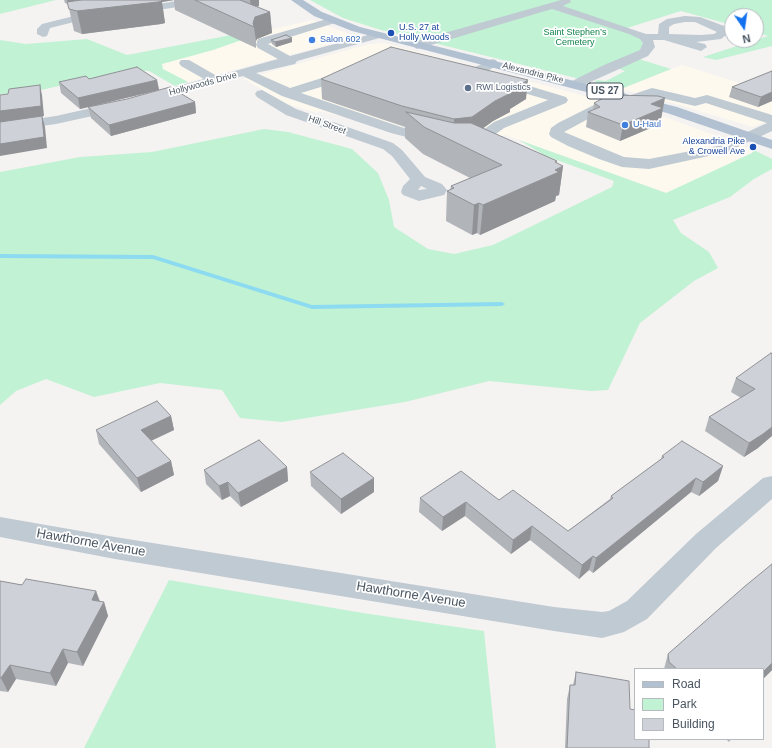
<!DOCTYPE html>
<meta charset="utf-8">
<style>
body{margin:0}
#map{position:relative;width:772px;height:748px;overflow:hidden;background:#f5f2f2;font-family:Helvetica,sans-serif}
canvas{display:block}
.legend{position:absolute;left:634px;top:668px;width:130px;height:72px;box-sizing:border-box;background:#fff;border:1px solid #b6bbc0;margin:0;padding:5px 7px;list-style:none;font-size:12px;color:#495561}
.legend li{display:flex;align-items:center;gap:8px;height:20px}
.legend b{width:20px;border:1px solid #b6bbc0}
.north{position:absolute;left:724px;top:8px;width:40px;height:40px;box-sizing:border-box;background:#fff;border:1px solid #b6bbc0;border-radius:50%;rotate:167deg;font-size:11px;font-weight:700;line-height:16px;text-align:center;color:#495561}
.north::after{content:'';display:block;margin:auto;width:14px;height:18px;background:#1271ef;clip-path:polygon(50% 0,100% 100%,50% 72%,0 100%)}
</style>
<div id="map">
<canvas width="772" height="748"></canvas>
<ul class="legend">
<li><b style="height:5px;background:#b1c1d2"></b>Road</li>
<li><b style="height:11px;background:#c1f2d4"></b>Park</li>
<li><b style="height:11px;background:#ced1d7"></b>Building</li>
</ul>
<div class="north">N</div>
</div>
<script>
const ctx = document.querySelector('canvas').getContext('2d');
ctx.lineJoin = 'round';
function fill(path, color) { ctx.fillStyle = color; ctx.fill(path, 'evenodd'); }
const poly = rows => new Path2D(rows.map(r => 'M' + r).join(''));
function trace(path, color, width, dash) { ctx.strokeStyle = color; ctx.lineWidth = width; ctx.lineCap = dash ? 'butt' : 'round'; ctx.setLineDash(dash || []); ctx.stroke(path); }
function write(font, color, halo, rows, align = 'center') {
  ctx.font = font + ' Helvetica,sans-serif'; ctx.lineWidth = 3.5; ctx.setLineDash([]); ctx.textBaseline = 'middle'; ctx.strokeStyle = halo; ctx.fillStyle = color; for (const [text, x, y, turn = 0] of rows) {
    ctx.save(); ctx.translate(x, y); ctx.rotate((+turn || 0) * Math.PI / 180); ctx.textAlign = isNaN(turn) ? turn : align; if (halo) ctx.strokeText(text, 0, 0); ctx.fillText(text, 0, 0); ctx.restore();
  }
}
fill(poly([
 [312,20,357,37,188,82,162,69,162,64,174,59,213,50,270,30],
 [384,43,668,118,754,150,752,153,667,193,505,135,468,150,320,111,317,113,287,104,244,79,369,44],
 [682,65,772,93,772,119,753,127,683,106,621,89]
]), '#fdf9ee');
fill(poly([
 [0,0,56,0,0,14],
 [310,0,772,0,772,46,716,60,703,57,768,36,756,32,756,16,732,16,732,25,681,11,624,29,642,38,645,46,643,50,580,79,381,30,343,18],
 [270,30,213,50,162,64,163,69,188,82,175,86,149,71,129,70,28,93,0,94,0,40,26,44,87,39,127,55,252,31],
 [639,59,671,69,621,89,594,82,597,80,606,81,625,71,617,68],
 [264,129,288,132,352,149,378,173,389,200,394,227,428,249,454,254,493,245,612,187,614,181,546,156,519,140,666,193,752,153,754,150,772,159,772,169,754,179,730,197,673,220,681,233,709,252,718,268,694,281,640,323,608,390,591,391,489,381,405,402,282,422,240,418,222,390,160,383,94,397,46,379,16,391,0,405,0,172,80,157,152,152],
 [169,580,363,613,484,631,496,748,84,748]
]), '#c1f2d4');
fill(poly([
 [0,254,153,255,312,305,502,302,505,304,502,306,312,309,153,259,0,258,0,254]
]), '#8cdbf1');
fill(poly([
 [183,0,208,0,203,3,133,14,128,11,133,8,183,0],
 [561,0,570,0,571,2,563,6,646,34,658,34,659,24,667,19,685,16,700,17,724,26,730,32,721,39,696,42,705,44,707,47,701,51,664,40,653,40,655,47,648,56,577,88,570,84,572,81,604,65,640,50,643,43,640,39,629,34,552,9,421,48,417,49,411,45,413,42,561,0],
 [685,22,695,22,717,32,714,34,701,35,669,34,669,27,674,24,685,22],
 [101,12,105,13,106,15,105,17,82,20,50,28,47,36,43,37,37,34,37,29,42,24,82,14,101,12],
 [334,17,340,20,338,22,268,44,290,56,379,32,385,35,383,37,297,61,295,64,256,73,290,88,344,71,354,71,355,74,354,77,301,93,401,127,453,141,471,139,494,122,548,100,493,84,492,81,493,78,503,78,566,97,568,100,566,103,504,128,481,145,467,149,453,149,391,133,282,96,243,76,129,108,56,124,0,132,0,124,56,116,127,100,204,79,181,66,179,63,181,60,189,60,217,76,278,59,258,48,256,45,258,39,334,17],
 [492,59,496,60,498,63,496,66,477,77,467,77,466,74,467,71,492,59],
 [652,88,695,98,707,95,772,115,772,131,727,152,649,169,622,167,599,159,568,146,551,137,549,134,551,128,558,123,620,92,625,93,627,96,625,99,564,132,624,157,649,159,717,146,767,123,706,103,695,106,653,96,633,103,628,102,626,99,628,96,652,88],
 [262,90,296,109,393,143,402,150,425,177,442,184,447,190,446,192,444,195,419,201,403,195,401,192,403,186,410,179,392,156,383,149,286,115,257,97,255,94,257,91,262,90],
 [421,186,427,189,418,190,421,186],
 [772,476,772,499,716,548,647,619,624,632,602,638,554,631,115,559,0,537,0,517,115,537,554,607,602,612,609,611,627,601,696,534,763,478,772,476]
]), '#c0cad2');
fill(poly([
 [291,0,303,0,322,12,360,27,677,107,772,140,772,149,667,113,352,31,314,16,291,0]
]), '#b1c1d2');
fill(poly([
 [64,0,259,0,259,6,256,7,270,12,272,33,257,39,256,41,256,48,175,10,174,0,162,2,165,23,161,24,82,34,74,31,68,4,65,3],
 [271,40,292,42,276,47,272,44],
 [772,71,772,101,758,107,729,97,732,87],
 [89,79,157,80,159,90,80,109,61,93,59,82],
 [321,79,526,99,510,109,510,112,493,121,483,128,563,166,559,195,556,196,555,201,480,235,477,233,472,235,446,221,447,191,450,190,451,186,470,178,423,154,405,138,405,127,322,99],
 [195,102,196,113,111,136,91,118,88,107],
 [594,103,663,108,660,124,620,141,586,127,588,112,593,110],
 [772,354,758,448,744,457,705,431,709,417,741,398,731,392,736,378],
 [171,416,174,430,151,441,171,461,174,475,141,492,99,444,96,430],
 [662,456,723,466,718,481,699,496,691,492,593,573,589,570,579,579,530,540,511,554,465,516,442,531,419,512,420,498,499,500,568,531,610,499,611,496,661,459],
 [287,467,288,481,241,507,230,496,222,500,206,484,204,470],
 [310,472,374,492,341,514,311,486],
 [772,564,772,670,763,679,763,669,664,669,668,654],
 [0,581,22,585,96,591,100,601,104,602,108,616,83,666,68,663,56,686,16,679,8,692,0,691],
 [576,672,630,709,649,748,565,748,567,699,570,685,573,685],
 [726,739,731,739,729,742]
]), '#b1b4b9');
fill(poly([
 [67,0,174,0,162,2,165,23,161,24,82,34,77,11,69,9],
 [250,0,259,0,259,6,251,8],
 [270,12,272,33,257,39,256,41,254,27,253,23,255,17],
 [292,38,292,42,276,47,275,42],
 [157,80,159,90,80,109,78,98],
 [528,80,526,99,510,109,510,112,493,121,470,138,453,139,454,119,495,101],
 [40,85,42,95,44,116,42,116,45,127,47,148,0,156,0,111],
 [772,92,772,101,758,107,761,97],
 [665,98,660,124,620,141,623,125,651,104],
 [195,102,196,113,111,136,109,125],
 [557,161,556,169,563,166,559,195,556,196,555,201,480,235,483,205],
 [479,203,477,233,472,235,474,205],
 [171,416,174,430,144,444,141,430],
 [772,427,772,436,758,448,744,457,749,443],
 [171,461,174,475,141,492,137,478],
 [723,466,718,481,699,496,703,482],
 [287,467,288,481,241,507,238,493],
 [374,478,374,492,341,514,341,499],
 [696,478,691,492,593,573,596,558],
 [228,482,230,496,222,500,219,486],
 [466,502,465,516,442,531,443,517],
 [532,526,530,540,511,554,513,540],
 [593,556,589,570,579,579,582,565],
 [96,591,101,606,92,600],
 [104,602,108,616,83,666,77,652],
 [63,649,68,663,56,686,50,673],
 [772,663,772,670,763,679,763,672],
 [10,665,16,679,8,692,1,678]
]), '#909296');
const building = poly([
 [81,0,161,0,162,1,158,2,77,11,69,9,67,2,81,0],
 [195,0,240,0,270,12,255,17,253,23,254,27,195,0],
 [286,35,292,38,275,42,271,40,286,35],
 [391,47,528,80,508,92,511,93,495,101,472,117,454,119,402,106,321,79,391,47],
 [137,67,157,80,78,98,59,82,86,76,89,79,137,67],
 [772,71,772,92,761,97,732,87,772,71],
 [40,85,41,106,0,111,0,95,8,94,9,89,40,85],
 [170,87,195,102,109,125,88,107,127,99,170,87],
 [609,95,658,96,665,98,651,104,663,108,623,125,588,112,600,107,594,103,609,95],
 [406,112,454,123,471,123,557,161,555,162,563,166,555,170,559,172,483,205,479,203,474,205,447,191,454,188,451,186,502,165,424,127,406,112],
 [42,116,44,137,0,144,0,122,42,116],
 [771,353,772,354,772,427,763,434,749,443,709,417,755,389,736,378,771,353],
 [157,401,171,416,141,430,171,461,137,478,96,430,157,401],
 [259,440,287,467,238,493,228,482,219,486,204,470,259,440],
 [682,441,723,466,703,482,696,478,596,558,593,556,582,565,532,526,513,540,466,502,443,517,420,498,461,471,499,500,513,490,568,531,613,498,611,496,664,457,662,456,682,441],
 [343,453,374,478,341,499,310,472,343,453],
 [772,564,772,663,763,672,763,669,677,669,669,662,668,654,744,587,772,564],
 [26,579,96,591,92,600,104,602,77,652,63,649,50,673,10,665,1,678,0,678,0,581,22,585,26,579],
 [576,672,629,681,630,709,635,710,635,739,649,739,649,748,567,748,570,685,575,685,576,672]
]);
fill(building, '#ced1d7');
trace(building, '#909296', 1);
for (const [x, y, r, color] of [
 [391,33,4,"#1a4fb4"],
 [312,40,4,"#3f7fe0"],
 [468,88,4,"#5c6f8a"],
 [625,125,4,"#3f7fe0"],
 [753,147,4,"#1a4fb4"]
]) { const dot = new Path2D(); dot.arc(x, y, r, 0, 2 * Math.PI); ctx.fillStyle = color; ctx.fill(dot); trace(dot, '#fff', 1.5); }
write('9px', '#164399', '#fff', [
 ["U.S. 27 at",399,28],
 ["Holly Woods",399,38],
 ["Alexandria Pike",745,142,"right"],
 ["& Crowell Ave",745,152,"right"]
], 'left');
write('9px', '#13834c', '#fff', [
 ["Saint Stephen’s",575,33],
 ["Cemetery",575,43]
]);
write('9px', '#366cbe', '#fff', [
 ["Salon 602",320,40],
 ["U-Haul",633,125]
], 'left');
write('9px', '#495561', '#fff', [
 ["Alexandria Pike",533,73,14],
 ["Hollywoods Drive",203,84,-15],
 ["Hill Street",327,125,20]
]);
write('9px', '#4e5e75', '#fff', [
 ["RWI Logistics",476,88]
], 'left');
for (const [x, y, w] of [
 [605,91,36]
]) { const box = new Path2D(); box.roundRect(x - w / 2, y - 8, w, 16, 3); ctx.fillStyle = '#fff'; ctx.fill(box); trace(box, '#495561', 1); }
write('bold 10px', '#495561', null, [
 ["US 27",605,91]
]);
write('13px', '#495561', '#fff', [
 ["Hawthorne Avenue",91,543,10],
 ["Hawthorne Avenue",411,595,9]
]);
</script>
